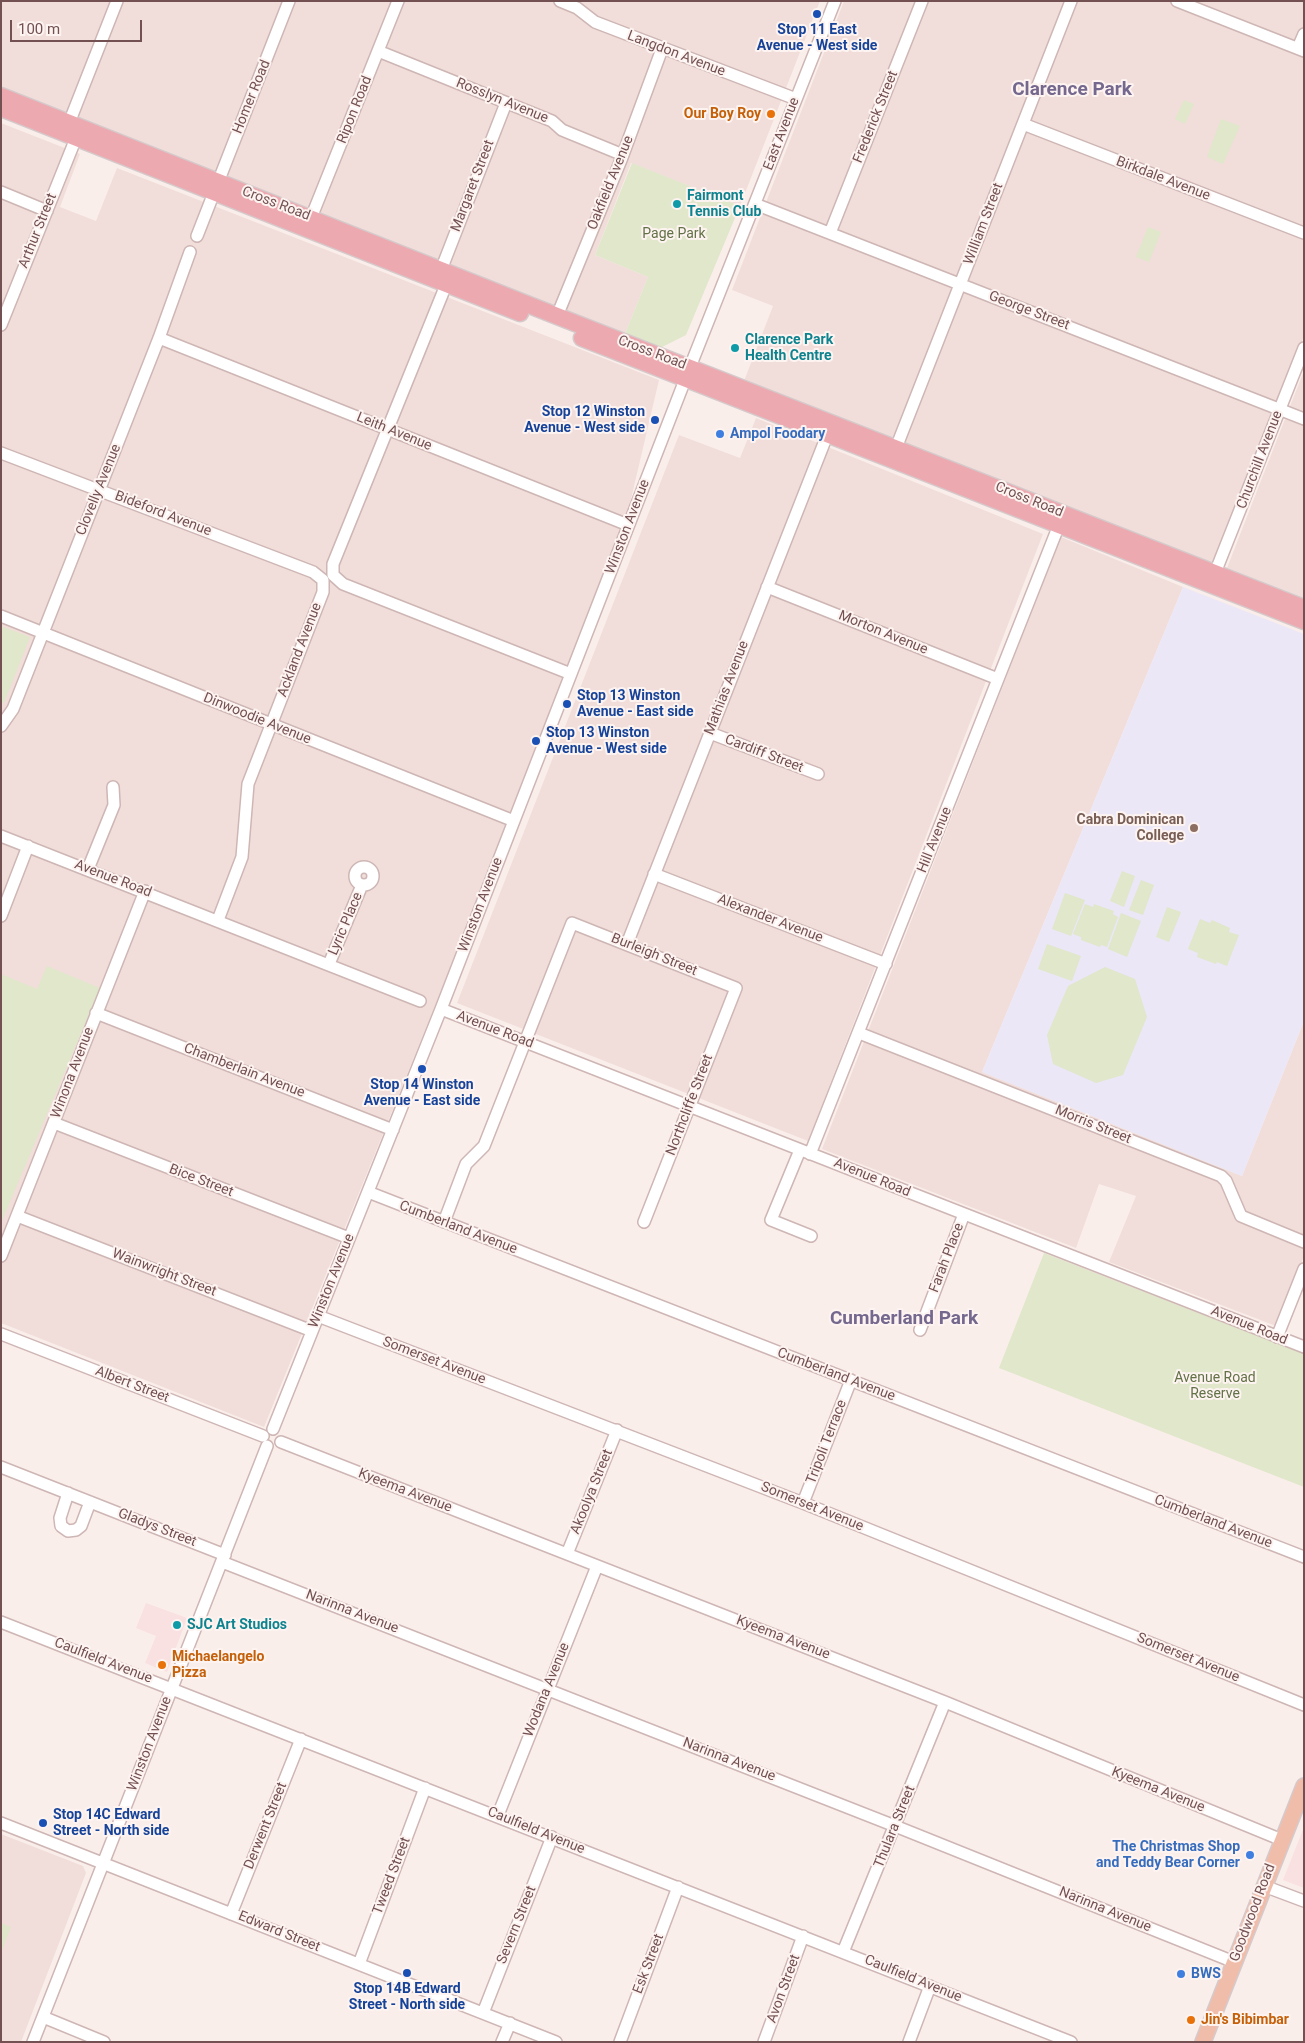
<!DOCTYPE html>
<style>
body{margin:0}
#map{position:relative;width:1305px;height:2043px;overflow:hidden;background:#faeeeb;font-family:Roboto,sans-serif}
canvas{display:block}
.frame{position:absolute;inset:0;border:2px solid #735051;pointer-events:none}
.scale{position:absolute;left:10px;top:20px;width:132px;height:22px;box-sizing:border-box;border:2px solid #735051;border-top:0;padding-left:6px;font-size:15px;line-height:18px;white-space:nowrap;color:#735051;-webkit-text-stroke:4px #fdf4f1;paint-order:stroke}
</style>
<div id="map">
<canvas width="1305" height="2043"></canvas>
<div class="frame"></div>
<div class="scale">100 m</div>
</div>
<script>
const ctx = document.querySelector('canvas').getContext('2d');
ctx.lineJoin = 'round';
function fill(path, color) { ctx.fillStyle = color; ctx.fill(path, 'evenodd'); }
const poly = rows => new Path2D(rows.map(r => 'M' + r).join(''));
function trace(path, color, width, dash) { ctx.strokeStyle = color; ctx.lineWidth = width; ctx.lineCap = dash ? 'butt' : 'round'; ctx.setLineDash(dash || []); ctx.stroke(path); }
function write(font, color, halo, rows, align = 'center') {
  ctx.font = font + ' Roboto,sans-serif'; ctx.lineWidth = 4; ctx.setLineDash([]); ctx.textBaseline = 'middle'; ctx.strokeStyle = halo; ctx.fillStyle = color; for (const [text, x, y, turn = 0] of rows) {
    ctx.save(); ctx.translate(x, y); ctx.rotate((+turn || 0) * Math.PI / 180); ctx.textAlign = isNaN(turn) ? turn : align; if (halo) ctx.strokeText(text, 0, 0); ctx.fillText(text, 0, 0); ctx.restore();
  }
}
fill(poly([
 [1,1,820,1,740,206,631,163,595,255,648,277,625,334,1,88],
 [844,1,1304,1,1304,336,1215,564,744,381,773,306,732,290],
 [1,123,80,154,60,207,96,221,117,168,659,380,627,516,464,934,264,1427,1,1323],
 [1304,371,1304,411,1290,406],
 [756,418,1043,534,808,1141,457,1003,679,435,740,458],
 [1285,419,1304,426,1304,598,1227,568],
 [1061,537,1183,587,982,1072,1242,1176,1304,1021,1304,1256,1276,1326,1109,1262,1136,1196,1099,1184,1076,1248,822,1149],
 [1,1834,83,1866,86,1873,21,2042,1,2042]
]), '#f1deda');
fill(poly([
 [146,1603,187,1618,167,1672,145,1663,156,1636,136,1628],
 [1304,1827,1304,1888,1283,1880]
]), '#f9e0e1');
fill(poly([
 [1183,587,1304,634,1304,1021,1242,1176,982,1072]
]), '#ebe7f7');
fill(poly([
 [1184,100,1194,104,1185,124,1175,119],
 [1221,119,1240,126,1223,164,1207,157],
 [632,163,740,206,686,335,660,348,625,334,648,277,595,255],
 [1148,227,1161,232,1149,262,1136,257],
 [1,626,30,637,4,703,1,703],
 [1122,871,1135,876,1124,907,1110,901],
 [1141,880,1154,885,1143,915,1129,910],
 [1065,893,1085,900,1071,936,1052,929],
 [1085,904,1093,907,1094,904,1114,911,1113,914,1118,917,1107,947,1101,945,1100,947,1081,940,1081,937,1073,934],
 [1167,907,1181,912,1169,942,1156,937],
 [1121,913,1141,921,1127,957,1108,949],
 [1200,919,1210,923,1212,920,1230,928,1229,932,1239,935,1227,966,1217,962,1216,964,1197,957,1198,953,1188,949],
 [1047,944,1081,956,1072,981,1038,969],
 [47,966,100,988,1,1223,1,974,37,989],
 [1105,967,1135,979,1147,1017,1123,1075,1096,1083,1053,1064,1047,1035,1068,986],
 [1044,1253,1304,1354,1304,1487,999,1368],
 [1,1923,11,1927,1,1953]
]), '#e0e7ca');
const minor = poly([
 [560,1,577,8,595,22,796,99],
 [1177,1,1304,51],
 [1298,48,1304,34],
 [378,51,552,121,562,130,623,155],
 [69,123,117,1],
 [1023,124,1304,233],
 [1,192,47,211],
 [755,204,1304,419],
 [311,218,398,1],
 [830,233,922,1],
 [197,236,289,1],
 [441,270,506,103],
 [446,285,333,564,333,575,343,584,571,674],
 [557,316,621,160,662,49],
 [1,325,76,138],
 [159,338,628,525],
 [896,448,1071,1],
 [1,453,313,572,323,580,323,592,248,784,242,857,218,920],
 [1215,573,1304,348],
 [767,587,998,679],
 [1,616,514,821],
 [1,726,13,709,159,338,190,252],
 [710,733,818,774],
 [1,836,420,1001],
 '355 876a9 9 0 1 1 18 0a9 9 0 1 1-18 0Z',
 [88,869,114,805,113,787],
 [654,874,886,964],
 [1,916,28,846],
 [627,944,828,433],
 [329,964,362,885],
 [441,1009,1304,1347],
 [96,1013,393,1130],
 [859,1033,1221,1176,1226,1181,1241,1216,1304,1242],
 [54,1123,349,1238],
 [800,1150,771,1220,811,1236],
 [810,1154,1059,525],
 [368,1192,1304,1557],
 [17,1216,312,1331],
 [444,1222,466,1164,484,1146,572,923,736,988,644,1222],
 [1,1256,145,891],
 [318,1316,803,1503,1304,1705],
 [920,1330,964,1214],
 [1,1334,263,1436],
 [1277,1337,1304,1269],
 [273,1429,441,1009,690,367,835,1],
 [281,1442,945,1702,1282,1840],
 [1,1467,225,1555],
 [68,1493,60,1518,61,1526,68,1531,76,1530,81,1526,90,1502],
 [803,1503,851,1380],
 [567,1554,617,1430],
 [222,1562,895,1826,1234,1962],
 [1,1622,1071,2042],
 [498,1815,597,1566],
 [1,1823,556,2042],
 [1264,1886,1304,1901],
 [231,1914,301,1739],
 [843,1952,945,1702],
 [359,1964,425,1788],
 [483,2013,552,1837],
 [43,2017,104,2042],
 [33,2042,267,1446],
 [502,2042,510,2023],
 [620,2042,678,1887],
 [764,2042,803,1936],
 [909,2042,930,1986]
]);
const major = poly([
 [1203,2042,1304,1786]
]);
const highway = poly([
 [1,96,557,316,1304,608],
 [1,108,520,313],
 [582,338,1304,621]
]);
trace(minor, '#ceb6b4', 14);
trace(major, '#d5cacb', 18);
trace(highway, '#d5cacb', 19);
trace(minor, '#fff', 11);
trace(major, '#f1bdab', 15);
trace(highway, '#eda9b0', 16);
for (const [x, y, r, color] of [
 [817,14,5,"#1a4fb4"],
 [771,114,5,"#e8710a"],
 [677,204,5,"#0f9aa8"],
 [735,348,5,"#0f9aa8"],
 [655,420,5,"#1a4fb4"],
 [720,434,5,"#3f7fe0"],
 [567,704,5,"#1a4fb4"],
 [536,741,5,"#1a4fb4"],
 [1194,828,5,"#8d6e63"],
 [422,1069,5,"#1a4fb4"],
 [177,1625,5,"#0f9aa8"],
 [162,1665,5,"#e8710a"],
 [43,1823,5,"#1a4fb4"],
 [1250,1855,5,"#3f7fe0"],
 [407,1973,5,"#1a4fb4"],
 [1181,1974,5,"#3f7fe0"],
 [1191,2020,5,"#e8710a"]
]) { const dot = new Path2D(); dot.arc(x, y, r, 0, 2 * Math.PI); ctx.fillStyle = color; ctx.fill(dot); trace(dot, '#fdf4f1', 2); }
write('bold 14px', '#164399', '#fdf4f1', [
 ["Stop 11 East",817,30],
 ["Avenue - West side",817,46],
 ["Stop 12 Winston",645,412,"right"],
 ["Avenue - West side",645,428,"right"],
 ["Stop 13 Winston",577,696,"left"],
 ["Avenue - East side",577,712,"left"],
 ["Stop 13 Winston",546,733,"left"],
 ["Avenue - West side",546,749,"left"],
 ["Stop 14 Winston",422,1085],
 ["Avenue - East side",422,1101],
 ["Stop 14C Edward",53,1815,"left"],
 ["Street - North side",53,1831,"left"],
 ["Stop 14B Edward",407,1989],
 ["Street - North side",407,2005]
]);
write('14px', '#735051', '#fdf4f1', [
 ["Langdon Avenue",676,54,21],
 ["Homer Road",252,97,-68],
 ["Rosslyn Avenue",502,101,22],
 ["Ripon Road",355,110,-68],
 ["Frederick Street",876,117,-68],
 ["East Avenue",782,134,-69],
 ["Birkdale Avenue",1163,179,21],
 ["Oakfield Avenue",611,183,-68],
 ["Margaret Street",473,186,-69],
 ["Cross Road",276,204,21],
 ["William Street",984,224,-69],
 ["Arthur Street",38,231,-68],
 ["George Street",1029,311,21],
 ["Cross Road",652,353,21],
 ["Leith Avenue",394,432,22],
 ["Churchill Avenue",1260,460,-69],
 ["Clovelly Avenue",99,490,-68],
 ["Cross Road",1029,500,22],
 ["Bideford Avenue",163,514,21],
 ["Winston Avenue",628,527,-69],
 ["Morton Avenue",883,633,22],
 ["Ackland Avenue",300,650,-69],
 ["Mathias Avenue",727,688,-69],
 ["Dinwoodie Avenue",257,719,22],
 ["Cardiff Street",764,754,21],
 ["Hill Avenue",935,840,-68],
 ["Avenue Road",113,879,21],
 ["Winston Avenue",481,905,-69],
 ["Alexander Avenue",770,919,21],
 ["Lyric Place",346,924,-67],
 ["Burleigh Street",654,955,22],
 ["Avenue Road",495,1030,21],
 ["Chamberlain Avenue",244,1071,21],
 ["Winona Avenue",73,1073,-69],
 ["Northcliffe Street",690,1105,-69],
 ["Morris Street",1093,1125,22],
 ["Avenue Road",872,1178,22],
 ["Bice Street",201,1181,21],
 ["Cumberland Avenue",458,1228,21],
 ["Farah Place",947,1258,-69],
 ["Wainwright Street",164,1273,21],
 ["Winston Avenue",332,1281,-68],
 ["Avenue Road",1249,1326,22],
 ["Somerset Avenue",434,1361,21],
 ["Cumberland Avenue",836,1375,21],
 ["Albert Street",132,1385,21],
 ["Tripoli Terrace",827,1442,-69],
 ["Kyeema Avenue",405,1491,21],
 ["Akoolya Street",592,1492,-68],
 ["Somerset Avenue",812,1507,22],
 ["Cumberland Avenue",1213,1522,21],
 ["Gladys Street",157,1528,21],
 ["Narinna Avenue",352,1612,21],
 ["Kyeema Avenue",783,1638,21],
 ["Somerset Avenue",1188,1658,22],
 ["Caulfield Avenue",103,1661,21],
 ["Wodana Avenue",547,1690,-68],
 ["Winston Avenue",150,1744,-69],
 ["Narinna Avenue",729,1760,21],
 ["Kyeema Avenue",1158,1790,22],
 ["Derwent Street",266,1826,-68],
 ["Thulara Street",895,1827,-68],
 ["Caulfield Avenue",536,1831,22],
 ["Tweed Street",392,1876,-69],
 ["Narinna Avenue",1105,1910,22],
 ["Goodwood Road",1253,1913,-69],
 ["Severn Street",517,1925,-68],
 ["Edward Street",279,1932,22],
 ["Esk Street",649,1964,-69],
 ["Caulfield Avenue",913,1979,22],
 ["Avon Street",784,1989,-70]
]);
write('bold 14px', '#c56008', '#fdf4f1', [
 ["Our Boy Roy",761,114,"right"],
 ["Michaelangelo",172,1657],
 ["Pizza",172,1673],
 ["Jin's Bibimbar",1201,2020]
], 'left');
write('bold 14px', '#0d838f', '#fdf4f1', [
 ["Fairmont",687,196],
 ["Tennis Club",687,212],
 ["Clarence Park",745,340],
 ["Health Centre",745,356],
 ["SJC Art Studios",187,1625]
], 'left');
write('14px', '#637147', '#fdf4f1', [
 ["Page Park",674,234],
 ["Avenue Road",1215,1378],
 ["Reserve",1215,1394]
]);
write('bold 14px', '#366cbe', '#fdf4f1', [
 ["Ampol Foodary",730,434],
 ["The Christmas Shop",1240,1847,"right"],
 ["and Teddy Bear Corner",1240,1863,"right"],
 ["BWS",1191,1974]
], 'left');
write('bold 14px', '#785e54', '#fdf4f1', [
 ["Cabra Dominican",1184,820],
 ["College",1184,836]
], 'right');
write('bold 19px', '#74688e', '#fdf4f1', [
 ["Clarence Park",1072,90],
 ["Cumberland Park",904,1319]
]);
</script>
